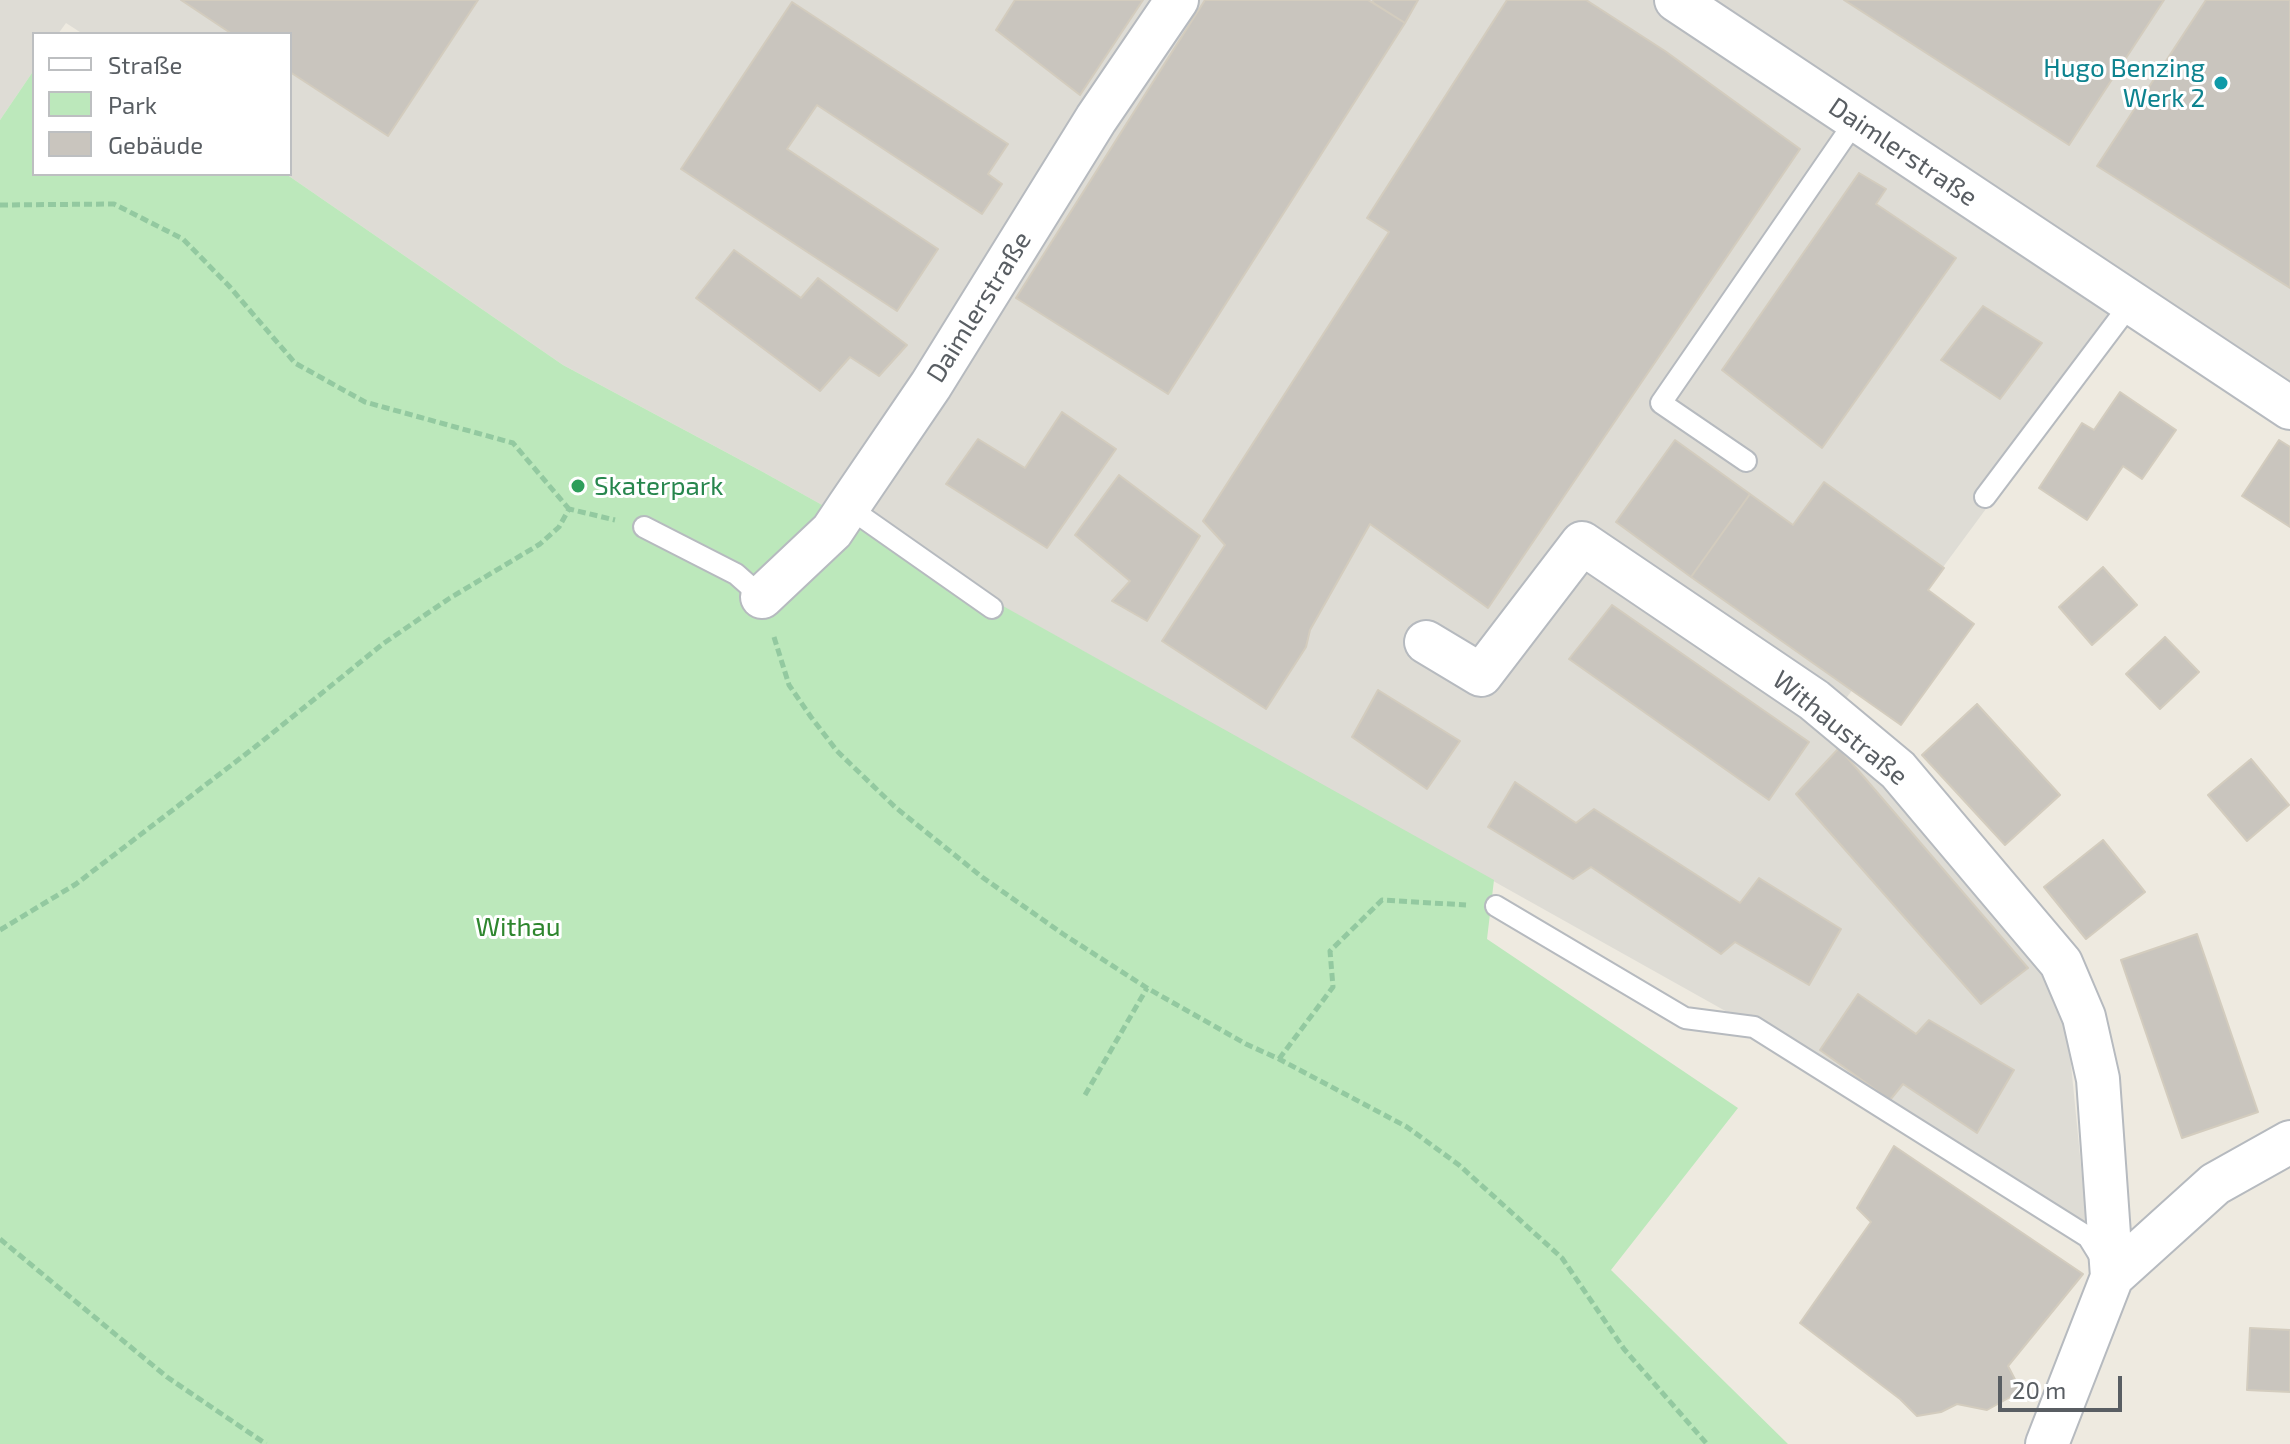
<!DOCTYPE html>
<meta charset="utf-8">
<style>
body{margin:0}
#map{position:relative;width:2290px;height:1444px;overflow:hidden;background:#eeeae0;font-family:"Exo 2",sans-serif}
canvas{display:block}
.legend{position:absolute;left:32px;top:32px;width:260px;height:144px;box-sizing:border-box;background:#fff;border:2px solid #bdbfc1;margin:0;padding:10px 14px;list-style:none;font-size:24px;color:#595e63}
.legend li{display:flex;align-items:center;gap:16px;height:40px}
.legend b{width:40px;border:2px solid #bdbfc1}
.scale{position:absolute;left:1998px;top:1376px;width:124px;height:36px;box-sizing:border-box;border:4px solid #595e63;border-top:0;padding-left:10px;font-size:24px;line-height:28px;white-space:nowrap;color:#595e63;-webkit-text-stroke:6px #fff;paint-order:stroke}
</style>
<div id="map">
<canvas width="2290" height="1444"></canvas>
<ul class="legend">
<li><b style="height:10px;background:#fff"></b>Straße</li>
<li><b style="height:22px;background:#bce8bb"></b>Park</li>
<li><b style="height:22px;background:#c9c5be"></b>Gebäude</li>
</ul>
<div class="scale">20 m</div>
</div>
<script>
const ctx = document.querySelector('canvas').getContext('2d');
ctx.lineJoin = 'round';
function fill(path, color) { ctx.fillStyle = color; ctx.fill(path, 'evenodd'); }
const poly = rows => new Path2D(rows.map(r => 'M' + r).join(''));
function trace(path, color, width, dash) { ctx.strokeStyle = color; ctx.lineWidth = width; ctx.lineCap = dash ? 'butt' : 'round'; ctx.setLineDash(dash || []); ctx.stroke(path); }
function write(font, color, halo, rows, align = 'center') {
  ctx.font = font + ' "Exo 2",sans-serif'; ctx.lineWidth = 6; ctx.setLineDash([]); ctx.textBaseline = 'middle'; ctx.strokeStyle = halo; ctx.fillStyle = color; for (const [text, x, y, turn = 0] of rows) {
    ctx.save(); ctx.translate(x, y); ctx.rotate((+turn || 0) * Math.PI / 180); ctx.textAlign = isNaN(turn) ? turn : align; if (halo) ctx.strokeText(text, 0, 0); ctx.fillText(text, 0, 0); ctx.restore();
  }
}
fill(poly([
 [0,0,2290,0,2290,408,2135,307,1836,712,2061,963,2088,1237,1754,1027,763,472,563,365,286,174,290,174,290,34,83,34,66,23,58,34,34,34,34,70,0,120]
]), '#dedcd5');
fill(poly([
 [34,70,34,174,286,174,563,365,763,472,1494,880,1487,939,1738,1108,1611,1270,1788,1444,0,1444,0,120]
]), '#bce8bb');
const building = poly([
 [181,0,478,0,388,136,290,72,290,34,232,34,181,0],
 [1015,0,1143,0,1080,95,996,30,1015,0],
 [1205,0,1368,0,1405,23,1168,394,1016,298,1205,0],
 [1374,0,1418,0,1405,23,1372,2,1374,0],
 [1507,0,1586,0,1665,51,1800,149,1488,608,1370,524,1310,630,1306,647,1266,709,1162,641,1225,545,1203,521,1389,232,1367,218,1507,0],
 [1844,0,2164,0,2069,145,1844,0],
 [2206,0,2290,0,2290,288,2097,166,2206,0],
 [792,2,1008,144,988,174,1002,184,982,214,817,105,787,149,938,249,897,311,681,169,792,2],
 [1859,173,1886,189,1876,204,1956,258,1822,448,1722,370,1859,173],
 [734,250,801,298,818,278,907,345,879,376,850,357,820,391,696,298,734,250],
 [1983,306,2042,343,2000,399,1941,360,1983,306],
 [2120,392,2176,430,2142,479,2123,466,2087,520,2039,488,2082,423,2094,430,2120,392],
 [1062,412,1116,449,1047,548,946,484,978,439,1025,468,1062,412],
 [1675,440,1750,494,1691,577,1616,522,1675,440],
 [2279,440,2290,447,2290,527,2242,496,2279,440],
 [1119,475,1200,536,1147,621,1112,601,1130,581,1075,535,1119,475],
 [1824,482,1944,568,1928,590,1974,624,1901,725,1691,577,1750,494,1793,525,1824,482],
 [2103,567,2137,605,2092,645,2059,607,2103,567],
 [1612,605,1809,742,1769,800,1569,659,1612,605],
 [2165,637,2199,672,2160,709,2126,674,2165,637],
 [1378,690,1460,741,1427,789,1352,737,1378,690],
 [1977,704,2060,795,2005,845,1922,755,1977,704],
 [1839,748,2028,968,1981,1004,1796,794,1839,748],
 [2251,759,2289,805,2247,841,2208,795,2251,759],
 [1515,782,1576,823,1594,809,1740,903,1759,878,1841,929,1809,985,1735,942,1721,954,1591,867,1573,879,1488,827,1515,782],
 [2103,840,2145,892,2086,939,2044,887,2103,840],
 [2197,934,2258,1112,2182,1138,2121,960,2197,934],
 [1858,994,1916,1034,1929,1020,2014,1070,1977,1133,1903,1084,1890,1100,1820,1050,1858,994],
 [1894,1146,2083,1274,2008,1366,2021,1391,1987,1410,1957,1404,1941,1412,1917,1416,1900,1399,1800,1323,1871,1222,1857,1208,1894,1146],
 [2250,1328,2290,1330,2290,1392,2247,1390,2250,1328]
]);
fill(building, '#c9c5be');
trace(building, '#d3ccbe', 2);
const service = poly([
 [1746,461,1661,403,1856,120],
 [1985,497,2131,303],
 [848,507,992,608],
 [644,527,736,574,762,597],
 [1496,906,1685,1018,1754,1027,2088,1237,2101,1258]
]);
const minor = poly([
 [1676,0,2290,408],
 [762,597,832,531,848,507,931,385,1096,119,1177,0],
 [1426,642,1481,675,1582,543,1814,700,1898,770,2061,963,2084,1017,2098,1079,2112,1277],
 [2047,1444,2112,1277,2215,1184,2290,1142]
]);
trace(service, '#b6babf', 24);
trace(minor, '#b6babf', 46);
trace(poly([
 [0,205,114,204,183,239,229,286,295,363,365,402,513,443,569,509],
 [774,637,789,685,811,717,837,751,895,807,982,877,1063,934,1147,988,1246,1044,1279,1059,1407,1127,1459,1165,1562,1258,1624,1349,1707,1444],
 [0,930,76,884,255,747,384,643,450,598,540,544,559,527,569,509,615,520],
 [1279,1059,1333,987,1330,951,1382,900,1466,905],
 [1085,1095,1147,988],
 [0,1239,167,1377,266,1444]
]), '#93c9a0', 5, [8, 4]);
trace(service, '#fff', 20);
trace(minor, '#fff', 42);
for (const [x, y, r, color] of [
 [2221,83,8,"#0f9aa8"],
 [578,486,8,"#2e9e5b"]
]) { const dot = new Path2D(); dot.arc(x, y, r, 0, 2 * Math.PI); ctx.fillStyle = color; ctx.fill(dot); trace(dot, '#fff', 3); }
write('26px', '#0d838f', '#fff', [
 ["Hugo Benzing",2205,68],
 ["Werk 2",2205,98]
], 'right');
write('26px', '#595e63', '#fff', [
 ["Daimlerstraße",1903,152,34],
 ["Daimlerstraße",979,307,-58],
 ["Withaustraße",1840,728,39]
]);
write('26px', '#27864d', '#fff', [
 ["Skaterpark",594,486]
], 'left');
write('26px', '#2e862e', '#fff', [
 ["Withau",518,927]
]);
</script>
